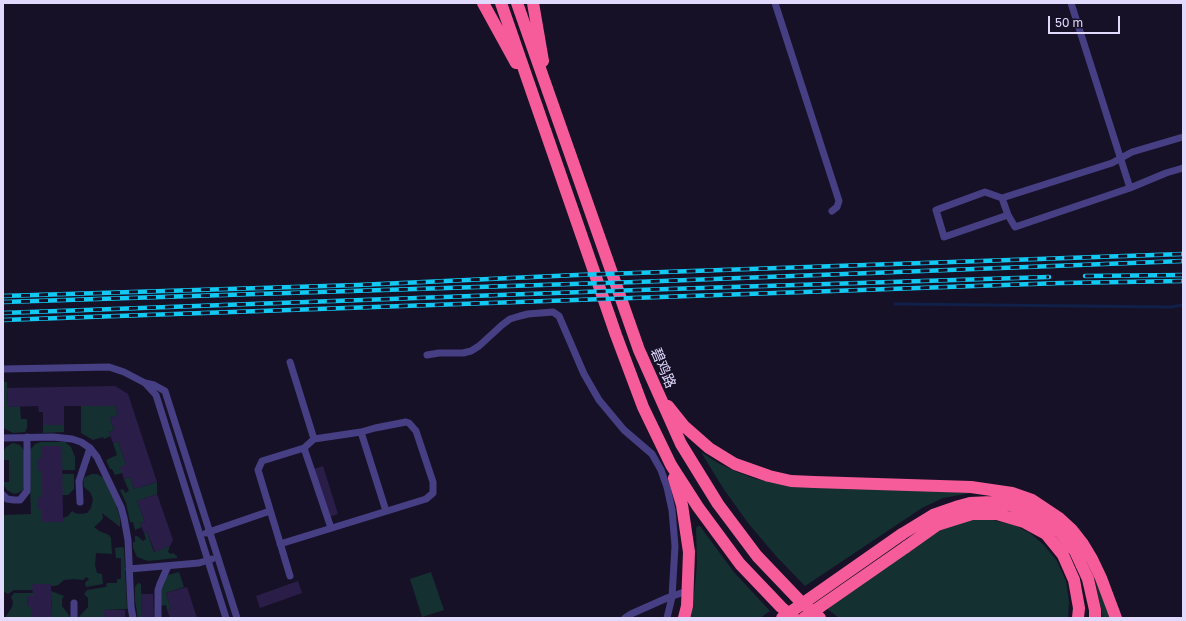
<!DOCTYPE html>
<meta charset="utf-8">
<style>
body{margin:0}
#map{position:relative;width:1186px;height:621px;overflow:hidden;background:#171128;font-family:"Golos Text",sans-serif}
canvas{display:block}
.frame{position:absolute;inset:0;border:4px solid #e1dafd;pointer-events:none}
.scale{position:absolute;left:1048px;top:16px;width:72px;height:18px;box-sizing:border-box;border:2px solid #e1dafd;border-top:0;padding-left:5px;font-size:12px;line-height:14px;white-space:nowrap;color:#e1dafd;-webkit-text-stroke:3px #171128;paint-order:stroke}
</style>
<div id="map">
<canvas width="1186" height="621"></canvas>
<div class="frame"></div>
<div class="scale">50 m</div>
</div>
<script>
const ctx = document.querySelector('canvas').getContext('2d');
ctx.lineJoin = 'round';
function fill(path, color) { ctx.fillStyle = color; ctx.fill(path, 'evenodd'); }
const poly = rows => new Path2D(rows.map(r => 'M' + r).join(''));
function trace(path, color, width, dash) { ctx.strokeStyle = color; ctx.lineWidth = width; ctx.lineCap = dash ? 'butt' : 'round'; ctx.setLineDash(dash || []); ctx.stroke(path); }
function write(font, color, halo, rows, align = 'center') {
  ctx.font = font + ' "Golos Text","Noto Sans SC",sans-serif'; ctx.lineWidth = 3; ctx.setLineDash([]); ctx.textBaseline = 'middle'; ctx.strokeStyle = halo; ctx.fillStyle = color; for (const [text, x, y, turn = 0] of rows) {
    ctx.save(); ctx.translate(x, y); ctx.rotate((+turn || 0) * Math.PI / 180); ctx.textAlign = isNaN(turn) ? turn : align; if (halo) ctx.strokeText(text, 0, 0); ctx.fillText(text, 0, 0); ctx.restore();
  }
}
fill(poly([
 [3,382,7,382,8,407,20,406,21,419,27,419,27,428,25,432,13,433,3,428],
 [81,406,115,406,118,415,110,418,114,430,109,432,111,436,104,439,103,437,93,440,81,433],
 [43,425,64,425,64,432,43,433],
 [118,441,126,465,122,473,115,475,112,469,110,469,106,460,117,455,113,443],
 [41,442,65,442,71,447,75,457,75,470,62,470,62,446,42,446,42,498,37,498,37,509,42,509,42,522,63,522,63,518,68,516,72,511,75,513,80,514,87,513,91,508,93,499,90,492,84,487,83,480,85,477,92,474,97,474,104,478,116,504,120,518,120,527,102,513,103,518,101,521,94,527,99,531,109,535,111,538,112,554,96,553,95,565,97,573,102,574,103,584,86,587,85,583,89,579,86,577,83,580,74,579,64,580,58,585,55,586,51,586,51,584,33,590,14,590,8,594,3,591,3,515,31,514,29,451,35,444],
 [13,443,20,445,25,452,24,486,23,490,18,493,14,494,7,490,3,484,3,482,9,482,9,460,3,460,3,452,6,447],
 [701,452,718,463,737,472,756,479,776,483,971,493,943,498,922,508,805,586,776,556,748,523,723,488],
 [62,474,74,474,74,489,68,495,62,495],
 [130,477,134,489,157,482,157,494,137,501,145,522,140,523,142,527,135,530,133,522,130,522,126,503,120,490,123,489,125,493,129,491,124,479],
 [973,519,989,519,1014,525,1030,533,1044,545,1057,561,1066,581,1069,602,1068,618,839,618,825,607,940,529],
 [698,526,700,526,733,571,770,611,760,618,688,618,694,594,697,564,696,528],
 [147,532,154,552,170,546,168,552,171,554,173,553,177,556,177,558,148,561,137,557,133,548,133,542,135,542,135,536,137,536,143,541,146,539,144,533],
 [122,547,124,548,127,609,104,610,104,617,100,618,78,618,88,607,88,598,84,594,87,590,106,587,107,583,117,583,117,579,121,579,121,558,116,558,115,548],
 [179,572,184,587,166,593,171,609,167,610,166,605,161,606,161,589,164,580,168,575],
 [431,572,444,610,422,617,410,579],
 [1094,576,1110,618,1103,618],
 [139,583,141,584,142,618,138,618,135,600,135,587,137,584],
 [51,591,64,596,62,599,62,606,71,618,52,618],
 [14,593,33,593,33,596,27,597,28,607,31,607,31,618,5,618,12,607,13,602,11,597]
]), '#153031');
trace(poly([
 [895,304,1171,307,1183,305]
]), '#102048', 3);
fill(poly([
 [115,386,128,394,157,482,134,489,130,477,124,479,120,467,126,465,118,441,113,443,109,432,114,430,110,418,118,415,115,406,64,406,64,425,43,425,43,412,39,412,38,406,8,407,7,388],
 [41,446,62,446,63,522,42,522,42,509,37,509,37,497,42,498,42,471,37,471,37,459,42,459],
 [323,466,338,514,329,517,314,469],
 [157,494,173,540,170,546,155,552,147,532,144,533,140,523,145,522,137,501],
 [298,581,302,593,260,608,256,596],
 [32,584,51,584,52,618,31,618,31,607,28,607,27,596,33,596],
 [187,587,197,618,170,618,167,610,171,609,166,593],
 [141,594,153,594,154,618,142,618],
 [104,610,125,610,125,618,104,618]
]), '#2a1e48');
trace(poly([
 [775,3,839,201,837,207,832,211],
 [1130,188,1166,173,1183,168],
 [1002,198,1112,163,1132,152,1183,137],
 [1008,215,944,237,936,210,985,192,1002,198,1008,215,1015,227,1130,188,1071,3],
 [427,355,439,353,463,353,471,351,479,346,502,325,510,319,520,316,528,314,553,312,559,316,584,374,599,400,624,430,652,454,661,470,667,487,672,510,675,546,672,597,667,618],
 [3,369,109,367,124,372,145,383,156,395,226,618],
 [145,383,154,385,165,391,237,618],
 [361,432,386,511],
 [3,438,53,437,72,439,81,442,90,448,97,457,121,507,124,518,128,540,131,607,133,618],
 [304,448,331,528],
 [3,495,7,499,14,500,20,500,27,491,27,437],
 [80,502,79,481,90,448],
 [206,533,270,511],
 [280,544,426,499,433,493,433,482,416,431,409,423,406,422,375,428,361,432,314,439],
 [129,569,199,563,212,559],
 [290,576,258,470,262,461,304,448,314,439,290,362],
 [74,603,74,618],
 [158,618,158,590,160,584,168,566],
 [625,618,631,614,667,598,687,591]
]), '#473f84', 7);
trace(poly([
 [483,3,516,63],
 [501,3,616,335,643,407,671,465,698,507,740,564,781,607,794,618],
 [517,3,639,350,681,444,718,504,757,556,799,600,820,618],
 [533,3,543,61],
 [668,406,684,426,709,448,735,464,769,476,791,481,814,482,971,487,1012,493,1032,500,1059,518,1072,530,1083,544,1092,559,1101,578,1116,618],
 [674,478,682,505,689,552,687,606,684,618],
 [902,534,933,515,959,506,970,503,991,502,1010,505,1030,512,1050,523,1060,532,1075,551,1088,579,1095,610,1095,618],
 [906,547,937,525,972,514,997,514,1024,522,1046,534,1063,555,1074,580,1079,608,1078,618]
]), '#f65c99', 12);
const rail = poly([
 [1085,276,1183,275],
 [3,296,358,285,577,275,1183,254],
 [3,302,636,282,1183,261],
 [3,313,638,290,1049,277],
 [3,320,1061,283,1183,281]
]);
trace(rail, '#11c9f2', 4.5);
trace(rail, '#171128', 3, [9]);
trace(poly([
 [782,618,902,534],
 [804,618,906,547]
]), '#f65c99', 12);
write('14px', '#e1dafd', '#171128', [
 ["碧鸡路",663,368,67]
]);
</script>
